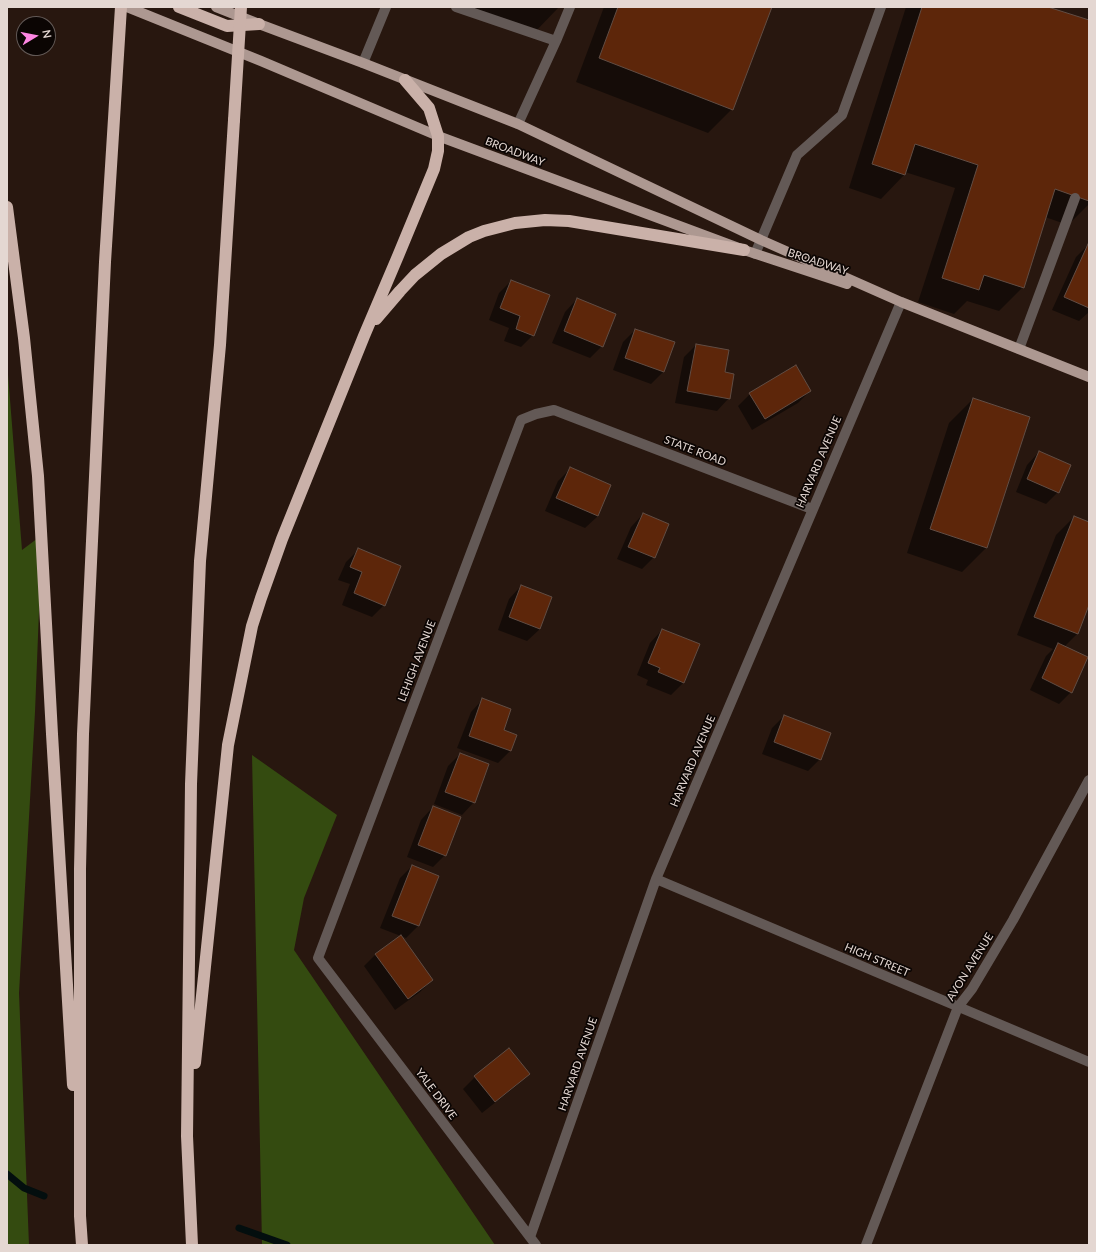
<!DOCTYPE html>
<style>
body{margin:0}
#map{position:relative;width:1096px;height:1252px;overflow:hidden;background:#28170f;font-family:Lato,sans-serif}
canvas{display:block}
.frame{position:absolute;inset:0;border:8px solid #e4d7d2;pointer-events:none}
.north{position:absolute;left:16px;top:16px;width:40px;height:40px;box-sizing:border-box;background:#0b0503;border:1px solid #625956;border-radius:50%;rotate:80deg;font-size:11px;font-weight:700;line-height:16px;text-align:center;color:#e4d7d2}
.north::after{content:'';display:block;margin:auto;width:14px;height:18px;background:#fd86e2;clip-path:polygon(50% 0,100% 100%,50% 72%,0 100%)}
</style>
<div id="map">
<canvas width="1096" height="1252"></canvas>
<div class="frame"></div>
<div class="north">N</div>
</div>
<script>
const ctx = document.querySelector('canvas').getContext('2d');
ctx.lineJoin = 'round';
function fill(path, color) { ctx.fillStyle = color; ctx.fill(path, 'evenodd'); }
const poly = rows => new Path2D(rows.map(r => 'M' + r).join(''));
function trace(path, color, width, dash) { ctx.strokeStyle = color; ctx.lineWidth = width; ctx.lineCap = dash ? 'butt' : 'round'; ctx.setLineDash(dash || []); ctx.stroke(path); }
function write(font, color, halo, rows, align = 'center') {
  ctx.font = font + ' Lato,sans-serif'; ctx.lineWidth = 3.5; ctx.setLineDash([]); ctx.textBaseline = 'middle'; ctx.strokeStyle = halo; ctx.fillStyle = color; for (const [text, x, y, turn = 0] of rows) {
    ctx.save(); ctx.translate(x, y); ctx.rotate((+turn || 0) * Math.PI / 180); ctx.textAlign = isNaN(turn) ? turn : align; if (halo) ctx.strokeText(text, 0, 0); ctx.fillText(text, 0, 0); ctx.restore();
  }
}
fill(poly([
 [7,362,22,550,42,535,35,712,19,993,29,1245,7,1245],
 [252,755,337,815,304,898,294,950,495,1245,262,1245]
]), '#344b10');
fill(poly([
 [471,7,559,7,535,32],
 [604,7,771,7,732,109,708,133,576,82],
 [906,7,1045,7,1089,21,1089,204,1068,225,1045,217,1023,287,999,311,967,301,954,314,918,302,955,188,905,172,904,175,881,199,849,188],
 [1088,245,1089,245,1089,312,1079,321,1052,310,1076,257],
 [511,281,533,335,521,347,504,341,509,328,489,320,499,293],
 [577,299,602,346,590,358,552,343,565,312],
 [635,330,664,371,651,384,613,370,623,342],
 [696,345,724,373,729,398,717,411,675,403,684,357],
 [810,391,798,403,752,430,738,406,750,394],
 [973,399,1029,417,986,548,962,572,907,553,949,423],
 [1039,452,1058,492,1046,504,1016,492,1027,465],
 [570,469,598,516,585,528,545,511,558,481],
 [643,514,654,557,642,569,617,559,631,527],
 [1074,517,1089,523,1089,602,1077,634,1064,647,1071,692,1059,704,1030,690,1046,656,1053,649,1017,635,1056,535],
 [358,550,384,605,372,617,342,605,350,584,338,580,346,562],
 [521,586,540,629,527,641,498,630,509,599],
 [662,630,698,645,683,683,671,695,646,685,648,680,637,675,650,643],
 [483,699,503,730,516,735,510,751,498,763,457,748,471,712],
 [784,716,820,759,808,771,762,754,772,728],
 [460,754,474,802,462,815,434,804,448,766],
 [433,807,445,855,433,867,407,857,421,820],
 [412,866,438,876,418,926,406,938,380,928,400,878],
 [376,954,432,980,420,992,395,1010,364,966],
 [528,1074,516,1086,482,1113,463,1089,475,1077]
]), '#0007');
trace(poly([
 [7,1174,24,1188,44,1196],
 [239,1228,287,1245]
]), '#030e0e', 7);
const building = poly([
 [618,7,772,7,733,110,599,58,618,7],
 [922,7,1048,7,1089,20,1089,201,1055,189,1024,288,984,275,979,290,942,278,978,165,915,144,905,175,872,164,922,7],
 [1088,244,1089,244,1089,308,1064,297,1088,244],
 [511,280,550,295,534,336,516,329,520,316,500,308,511,280],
 [577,298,616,314,603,347,564,331,577,298],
 [635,329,675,342,664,372,625,358,635,329],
 [696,344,729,350,725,372,734,374,730,399,687,391,696,344],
 [796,365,811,391,765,419,749,393,796,365],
 [973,398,1030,417,987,548,930,529,973,398],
 [1039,451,1071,465,1059,493,1027,479,1039,451],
 [570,467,611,485,598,516,556,498,570,467],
 [643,513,669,524,655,558,628,547,643,513],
 [1074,516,1089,522,1089,605,1078,634,1034,617,1074,516],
 [358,548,401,566,385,606,354,593,362,572,350,567,358,548],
 [521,585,552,597,540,629,509,617,521,585],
 [662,629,700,644,684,683,658,672,660,668,648,663,662,629],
 [1058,643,1088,657,1072,693,1042,678,1058,643],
 [482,698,511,709,504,730,517,735,511,751,469,736,482,698],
 [784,715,831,733,821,760,774,742,784,715],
 [460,753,489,764,475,803,445,792,460,753],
 [433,806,461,817,446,856,418,845,433,806],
 [412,865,439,876,419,926,392,916,412,865],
 [401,935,433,980,408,999,375,954,401,935],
 [509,1048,530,1074,495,1102,474,1076,509,1048]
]);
fill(building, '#5d260a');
trace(building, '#614d44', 1);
trace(poly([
 [456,7,556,41],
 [363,63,386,7],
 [518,124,556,41,570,7],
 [755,254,797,155,842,115,881,7],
 [1019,349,1075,198],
 [656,879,1089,1062],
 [530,1237,656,879,901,302],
 [536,1245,318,958,521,420,536,414,554,410,812,509],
 [866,1245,958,1007,972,989,1013,920,1089,780]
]), '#635956', 10);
trace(poly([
 [127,7,261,61,438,136,744,250,847,284],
 [216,7,259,24,363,63,518,124,761,240,901,302,1089,377]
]), '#ad9891', 10);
trace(poly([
 [179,7,227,26,259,24],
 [7,207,24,338,38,476,52,734,73,1085],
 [376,319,400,291,415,275,441,254,469,237,484,231,515,223,545,220,569,221,744,250],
 [195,1063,228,745,252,626,261,598,282,539,364,336,398,256,434,169,438,151,438,136,429,108,405,80],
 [82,1245,80,1216,80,869,83,734,105,262,121,7],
 [192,1245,187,1136,191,784,200,561,220,345,234,120]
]), '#cab1a9', 12);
trace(poly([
 [234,120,241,7]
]), '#cab1a9', 12);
write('11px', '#e4d7d2', '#0b0503', [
 ["BROADWAY",515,152,21],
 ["BROADWAY",818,262,18],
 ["STATE ROAD",695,451,21],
 ["HARVARD AVENUE",819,462,-67],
 ["LEHIGH AVENUE",417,661,-69],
 ["HARVARD AVENUE",693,761,-67],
 ["HIGH STREET",877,960,23],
 ["AVON AVENUE",970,967,-58],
 ["HARVARD AVENUE",578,1064,-71],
 ["YALE DRIVE",436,1094,53]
]);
</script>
